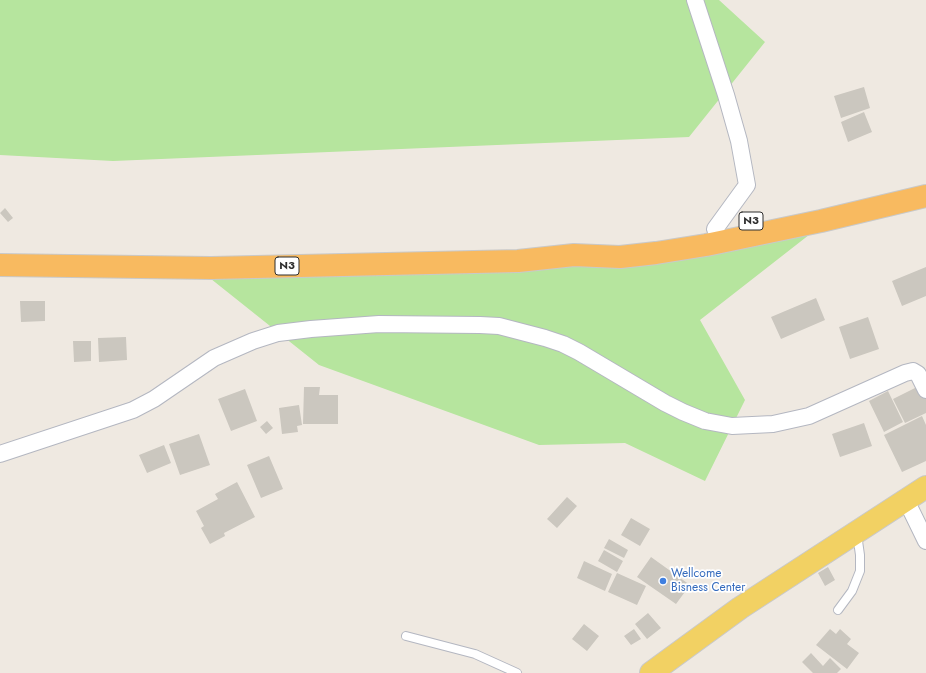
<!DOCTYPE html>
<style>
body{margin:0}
canvas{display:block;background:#efe9e1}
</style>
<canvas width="926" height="673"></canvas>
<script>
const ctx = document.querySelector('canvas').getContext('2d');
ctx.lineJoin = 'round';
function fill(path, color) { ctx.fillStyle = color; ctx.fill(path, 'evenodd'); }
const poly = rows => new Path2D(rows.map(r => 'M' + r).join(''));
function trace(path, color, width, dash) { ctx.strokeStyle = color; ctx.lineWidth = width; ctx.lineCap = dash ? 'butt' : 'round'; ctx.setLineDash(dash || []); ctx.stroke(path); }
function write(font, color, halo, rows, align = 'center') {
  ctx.font = font + ' Jost,sans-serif'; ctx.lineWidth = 3.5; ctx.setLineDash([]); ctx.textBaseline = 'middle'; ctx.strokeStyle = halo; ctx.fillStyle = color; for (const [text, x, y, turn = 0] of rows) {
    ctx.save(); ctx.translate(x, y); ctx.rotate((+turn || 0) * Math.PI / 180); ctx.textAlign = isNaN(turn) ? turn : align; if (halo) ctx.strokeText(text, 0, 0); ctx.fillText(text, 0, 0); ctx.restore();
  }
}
fill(poly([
 [0,0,719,0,765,42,689,137,113,161,0,155],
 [823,224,700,320,745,400,705,481,625,443,539,445,319,365,196,267,707,242]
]), '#b6e59e');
fill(poly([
 [864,87,870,108,841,118,834,96],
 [864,112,872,132,848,142,841,122],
 [5,208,13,218,8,222,0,213],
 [926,267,926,296,902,306,892,281],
 [816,298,825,320,781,339,771,317],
 [20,301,45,301,45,321,21,322],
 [868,317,879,349,850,359,839,327],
 [126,337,127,360,99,362,98,338],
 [73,341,91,341,91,361,74,362],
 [921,385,926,395,926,413,905,423,893,399],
 [304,387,320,387,319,395,338,395,338,424,303,424],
 [245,389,257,421,231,431,218,399],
 [888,391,903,422,884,432,869,401],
 [299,405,302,425,297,426,298,432,282,434,279,408],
 [922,416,926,425,926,461,902,472,884,435],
 [267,421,273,428,266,434,260,427],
 [864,423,872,446,840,457,832,434],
 [199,434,210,465,180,475,169,444],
 [164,445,171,463,147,473,139,455],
 [269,456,283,489,261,498,247,465],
 [237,482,255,517,224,533,225,536,210,544,201,528,204,526,196,511,218,499,215,494],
 [567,497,577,506,557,528,547,519],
 [631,518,650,529,640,546,621,535],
 [609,539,628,550,624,558,604,548],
 [604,550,623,561,617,572,598,561],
 [651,557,690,585,676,604,637,577],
 [584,561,612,574,605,591,577,578],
 [828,567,835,580,825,586,818,573],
 [617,573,646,586,637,605,608,592],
 [648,613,661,628,647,639,635,624],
 [584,624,599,636,587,651,572,639],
 [634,629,641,639,631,645,624,636],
 [830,629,836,634,840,629,851,639,847,644,859,653,847,669,816,645],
 [811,653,823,666,830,658,841,669,837,673,813,673,802,662]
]), '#cbc7bf');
const service = poly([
 [838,610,852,591,860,571,860,555,857,534],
 [406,636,475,654,517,673]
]);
const minor = poly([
 [695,0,726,95,739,141,747,185,715,229],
 [0,454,133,410,154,399,214,358,253,341,278,333,311,329,379,324,480,325,499,326,545,338,563,344,579,352,665,403,683,412,705,421,732,426,773,424,809,416,905,373,913,371,918,374,926,390],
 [906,500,926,541]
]);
const primary = poly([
 [651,673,740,608,926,487]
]);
const trunk = poly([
 [0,265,211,268,518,261,574,255,620,257,656,253,706,245,821,221,926,196]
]);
trace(service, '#b4b7c1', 10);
trace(minor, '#b4b7c1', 18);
trace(primary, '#c9c9c9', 24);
trace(trunk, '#c9c9c9', 24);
trace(service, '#fff', 8);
trace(minor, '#fff', 16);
trace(primary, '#f2d163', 22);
trace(trunk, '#f8ba60', 22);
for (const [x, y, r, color] of [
 [663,581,4,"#3f7fe0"]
]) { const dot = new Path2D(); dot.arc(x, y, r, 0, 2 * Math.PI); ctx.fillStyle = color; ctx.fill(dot); trace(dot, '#fff', 1.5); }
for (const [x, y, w] of [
 [751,221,24],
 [287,266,24]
]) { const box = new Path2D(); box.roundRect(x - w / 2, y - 9, w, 18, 3); ctx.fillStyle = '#fff'; ctx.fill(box); trace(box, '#2e2e2e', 1); }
write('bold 11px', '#2e2e2e', null, [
 ["N3",751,221],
 ["N3",287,266]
]);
write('12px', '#366cbe', '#fff', [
 ["Wellcome",671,574],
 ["Bisness Center",671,588]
], 'left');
</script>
